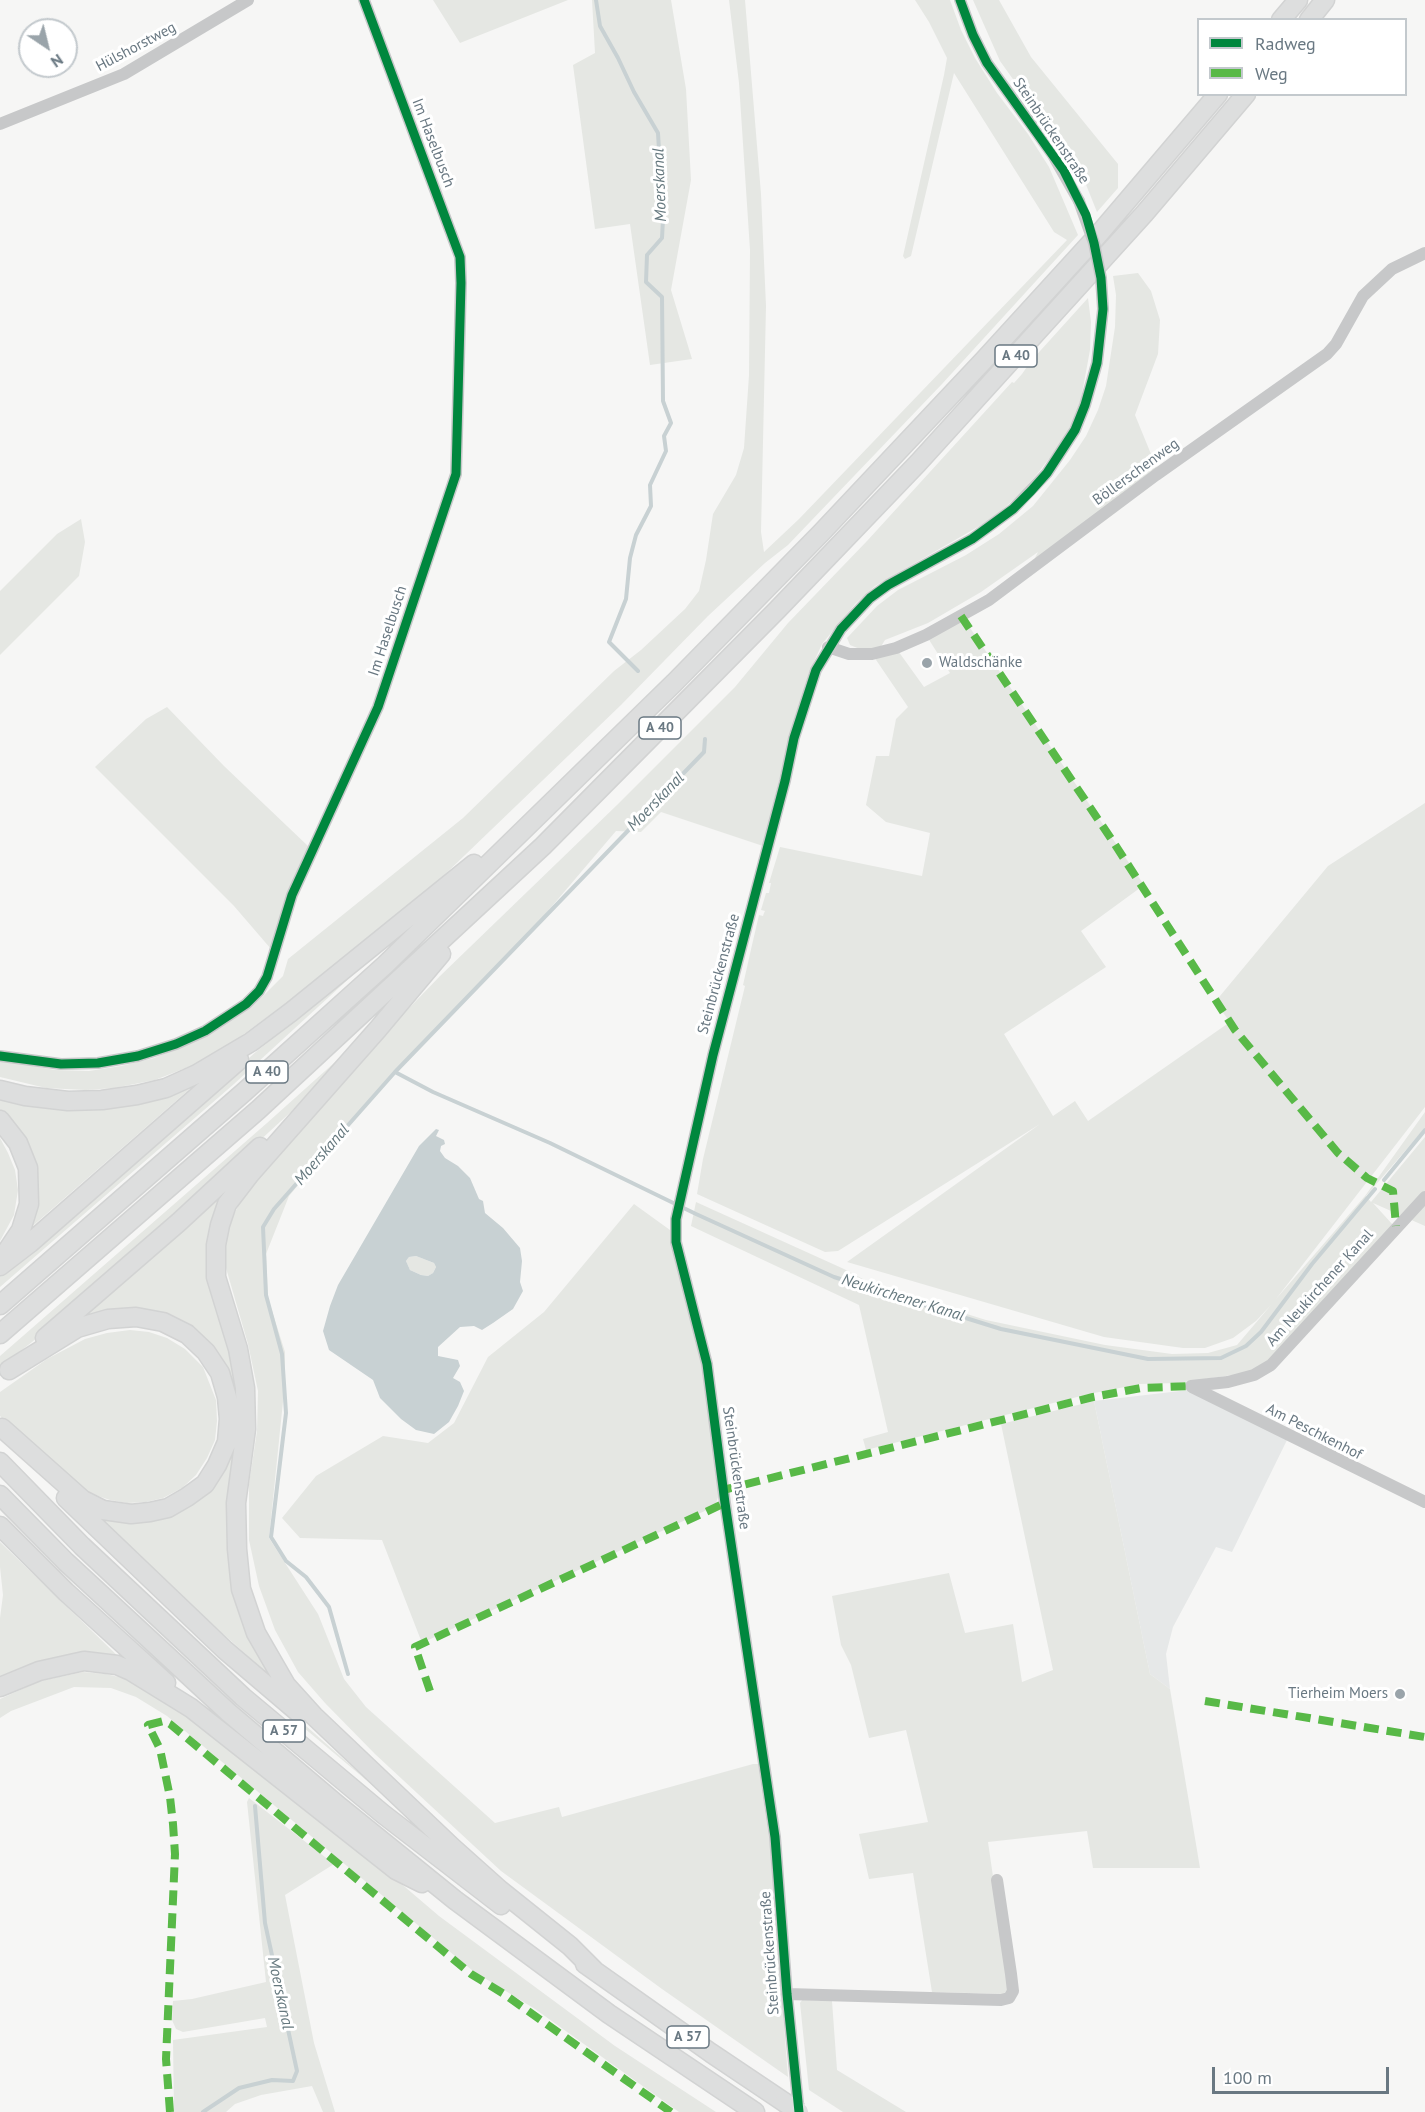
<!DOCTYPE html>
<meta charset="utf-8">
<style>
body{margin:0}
#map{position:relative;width:1425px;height:2112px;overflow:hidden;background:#f6f6f5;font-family:"PT Sans",sans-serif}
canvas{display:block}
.legend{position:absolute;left:1197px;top:18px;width:210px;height:78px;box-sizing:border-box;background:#fff;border:2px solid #c3c9cd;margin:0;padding:8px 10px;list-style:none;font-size:18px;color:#697882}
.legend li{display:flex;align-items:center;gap:12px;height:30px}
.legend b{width:30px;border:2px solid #c3c9cd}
.north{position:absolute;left:18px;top:18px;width:60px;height:60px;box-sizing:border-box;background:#fff;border:2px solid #c3c9cd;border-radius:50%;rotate:145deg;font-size:16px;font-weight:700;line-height:24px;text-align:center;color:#697882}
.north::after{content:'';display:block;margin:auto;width:21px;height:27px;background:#9aa4aa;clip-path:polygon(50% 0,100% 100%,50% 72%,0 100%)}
.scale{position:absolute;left:1212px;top:2067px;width:177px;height:27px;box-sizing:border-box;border:3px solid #697882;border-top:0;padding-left:8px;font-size:18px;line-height:21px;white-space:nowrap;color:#697882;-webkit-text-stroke:4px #fff;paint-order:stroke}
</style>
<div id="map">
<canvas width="1425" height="2112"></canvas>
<ul class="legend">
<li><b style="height:8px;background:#00873e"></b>Radweg</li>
<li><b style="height:8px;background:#58b947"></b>Weg</li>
</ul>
<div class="north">N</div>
<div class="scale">100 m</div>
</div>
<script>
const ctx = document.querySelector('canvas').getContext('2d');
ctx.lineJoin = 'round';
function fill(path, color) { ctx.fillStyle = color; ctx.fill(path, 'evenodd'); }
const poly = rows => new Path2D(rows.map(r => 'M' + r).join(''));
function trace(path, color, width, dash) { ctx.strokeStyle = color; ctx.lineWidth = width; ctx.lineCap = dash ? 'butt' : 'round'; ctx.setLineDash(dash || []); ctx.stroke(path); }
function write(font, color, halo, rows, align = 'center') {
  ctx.font = font + ' "PT Sans",sans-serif'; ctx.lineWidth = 6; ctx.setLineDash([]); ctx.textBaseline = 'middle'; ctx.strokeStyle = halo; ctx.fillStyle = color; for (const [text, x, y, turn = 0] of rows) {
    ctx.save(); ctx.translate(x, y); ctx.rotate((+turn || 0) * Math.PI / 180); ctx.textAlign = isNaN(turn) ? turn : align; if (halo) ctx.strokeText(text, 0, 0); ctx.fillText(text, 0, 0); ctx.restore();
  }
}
fill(poly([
 [1189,1390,1288,1438,1232,1552,1216,1547,1173,1627,1166,1654,1170,1689,1150,1674,1094,1401]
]), '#e6e8e8');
fill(poly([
 [433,0,568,0,460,43],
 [592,0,671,0,686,89,691,180,671,290,692,359,650,365,630,224,595,229,573,65,595,53],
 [729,0,745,0,761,194,766,306,761,532,764,552,799,519,1067,240,1054,232,954,73,911,256,905,259,903,256,944,75,947,58,929,22,915,0,950,0,961,30,975,58,997,93,1028,134,1049,167,1078,235,942,384,788,545,765,563,708,616,621,705,438,881,336,967,222,1050,196,1064,155,1080,114,1088,85,1090,46,1088,0,1077,0,1060,55,1070,89,1071,121,1066,154,1058,188,1044,224,1025,263,996,283,976,288,959,463,818,614,671,641,650,685,609,699,591,706,560,713,514,736,475,744,448,749,375,750,250,739,83],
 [973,0,999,0,1031,57,1118,164,1118,188,1097,212,1085,182,1065,152,1000,61],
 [1138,273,1151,291,1160,320,1158,354,1135,415,1160,476,1028,572,1038,552,981,592,928,623,885,640,880,648,860,649,850,645,847,638,877,606,898,590,966,555,999,534,1033,506,1070,460,1086,436,1098,410,1106,386,1115,327,1116,295,1113,276],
 [1088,298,1091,322,1090,350,1081,399,1073,421,1061,443,1038,473,1017,497,990,520,875,586,856,603,822,644,809,673,789,739,763,846,661,812,641,832,616,831,530,932,363,1108,289,1196,266,1254,268,1298,285,1352,285,1382,269,1538,318,1614,344,1679,366,1707,495,1823,559,1807,562,1817,753,1764,758,1764,770,1845,788,2077,662,1989,501,1871,375,1754,325,1703,298,1672,275,1630,259,1586,249,1540,249,1484,257,1431,258,1391,248,1344,226,1268,226,1243,231,1220,245,1193,363,1056,440,976,617,805,735,687,788,623,867,541,1012,382,1014,383,1022,374,1031,361],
 [81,519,85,542,79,576,0,655,0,591,57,534],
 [962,616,1144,885,1081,931,1106,967,1004,1034,1053,1116,1075,1101,1088,1121,1230,1022,1215,1002,1328,866,1425,803,1425,1107,1276,1299,1365,1196,1425,1112,1425,1128,1366,1196,1371,1202,1425,1137,1425,1226,1373,1203,1393,1225,1271,1362,1254,1372,1177,1383,1140,1384,1089,1394,866,1450,863,1439,888,1432,859,1305,691,1226,696,1202,844,1269,874,1285,986,1320,1105,1345,1172,1354,1208,1353,1237,1345,1271,1305,1256,1321,1233,1338,1205,1348,1183,1348,1104,1337,847,1262,1040,1124,838,1251,825,1252,697,1194,703,1159,745,986,743,985,752,945,759,915,763,916,764,913,765,911,761,910,766,893,769,893,771,883,769,883,780,847,922,876,930,833,886,822,866,805,876,756,889,756,896,719,908,707,872,654,896,648,924,687,950,673,926,635],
 [167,707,224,766,308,846,271,949,234,906,95,767,146,719],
 [354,974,234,1084,0,1287,0,1275,257,1051,329,992],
 [354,1045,307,1097,191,1204,32,1342,0,1367,0,1356,267,1123],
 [200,1080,28,1230,34,1197,0,1116,0,1096,23,1102],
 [0,1138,8,1153,15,1170,18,1190,14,1215,0,1241],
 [227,1191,215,1224,239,1375,233,1548,276,1681,194,1608,95,1513,149,1518,221,1468,224,1372,164,1319,82,1319],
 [634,1204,670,1230,702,1365,719,1494,716,1503,709,1509,422,1643,382,1540,300,1538,282,1518,316,1476,383,1436,428,1443,454,1423,488,1357,544,1312],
 [416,1256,434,1263,436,1267,433,1273,428,1276,421,1275,410,1270,406,1261,409,1257],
 [130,1330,149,1332,167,1338,185,1349,203,1367,216,1400,217,1421,215,1440,207,1458,196,1475,182,1488,163,1498,146,1502,127,1503,110,1500,89,1493,70,1482,49,1466,0,1416,0,1392,47,1359,85,1339,107,1333],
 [1094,1401,1150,1674,1170,1689,1200,1868,1093,1868,1087,1831,988,1842,1009,1987,1004,1994,932,1992,913,1873,869,1879,859,1834,928,1822,906,1730,869,1738,851,1665,841,1645,832,1596,949,1573,965,1633,1013,1624,1022,1682,1053,1670,1001,1424],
 [95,1532,272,1696,390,1800,260,1691,181,1620,92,1535],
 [0,1542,59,1599,125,1663,0,1683,0,1618,3,1595,0,1567],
 [83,1672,106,1674,127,1679,160,1696,398,1881,439,1916,615,2046,716,2112,679,2112,535,2009,473,1971,167,1716,136,1697,111,1688,74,1687,11,1711,0,1718,0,1699,40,1681],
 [249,1798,334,1864,285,1895,314,2043,335,2112,323,2112,312,2086,261,2095,235,2104,226,2112,174,2112,173,2040,267,2027,265,2018,183,2032,176,2029,172,2020,173,2001,192,1999,266,1982,247,1802],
 [802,2000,832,2001,837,2070,906,2112,843,2112,809,2090,800,2003]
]), '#e5e7e3');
fill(poly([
 [436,1129,439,1130,436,1136,444,1140,445,1144,441,1146,440,1151,445,1158,458,1166,470,1178,479,1199,483,1201,485,1213,503,1228,520,1248,522,1261,520,1282,523,1291,513,1309,493,1323,482,1330,474,1326,460,1327,438,1347,438,1356,458,1360,460,1366,453,1378,460,1382,464,1391,458,1406,449,1422,434,1434,416,1430,401,1419,380,1398,373,1380,329,1350,323,1331,330,1306,338,1285,419,1146],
 [416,1256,434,1263,436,1267,433,1273,428,1276,421,1275,410,1270,406,1261,409,1257]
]), '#c8d1d3');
trace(poly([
 [596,0,600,26,618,58,634,92,658,133,663,219,662,238,647,255,646,282,662,297,663,401,671,423,664,436,666,451,650,485,651,506,636,535,630,558,626,599,609,642,638,671],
 [395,1072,433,1092,550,1143,696,1214,834,1277,1001,1329,1148,1359,1221,1358,1246,1346,1261,1332,1312,1264,1375,1189],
 [1384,1180,1425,1130],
 [348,1674,329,1607,306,1577,286,1561,271,1537,286,1413,282,1354,266,1295,263,1227,274,1209,395,1072,704,752,705,739],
 [203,2112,239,2088,272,2080,293,2081,297,2071,265,1923,255,1806]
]), '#c8d1d3', 4);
const highway = poly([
 [1281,20,1298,0],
 [1309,20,1325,0],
 [441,954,378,1029,250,1174,227,1204,220,1225,216,1245,216,1277,238,1349,245,1388,246,1429,236,1503,237,1549,241,1589,256,1633,286,1685,314,1716,453,1848,500,1890,570,1946,594,1970],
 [0,1090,25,1096,68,1101,102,1100,137,1095,166,1088,197,1074,251,1042,291,1012,474,864],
 [0,1120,18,1143,28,1168,29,1204,21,1230,3,1257],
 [0,1266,30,1243,239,1060],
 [0,1305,243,1093,385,965,674,683,821,533,984,360,1098,235,1218,94],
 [0,1334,258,1110,543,846,777,610,918,463,1144,214,1246,94],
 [45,1338,179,1222,260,1147],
 [2,1428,83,1500,103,1510,131,1514,150,1512,168,1508,187,1497,205,1484,217,1465,227,1442,229,1419,227,1397,220,1373,206,1352,187,1334,163,1322,136,1317,108,1319,77,1328,9,1370],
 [0,1462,82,1546,243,1697,383,1814,501,1905],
 [0,1495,66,1562,228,1712,340,1807,455,1900,609,2014,755,2112],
 [66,1498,225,1650,299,1713],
 [0,1526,66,1592,166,1683],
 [0,1687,39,1671,84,1661,117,1665,131,1671,191,1708,396,1870,422,1883],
 [585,1964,711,2053,784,2102]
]);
trace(highway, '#d2d3d3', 21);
trace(poly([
 [960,0,973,35,987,63,1053,155,1079,201],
 [0,124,124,74,248,0],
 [828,647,849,654,872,654,896,648,926,635,989,600,1156,475,1327,354,1336,344,1363,296,1392,269,1425,253],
 [0,1056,61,1064,98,1063,138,1056,176,1044,205,1031,246,1004,259,991,267,977,292,895,378,707,456,474,461,283,460,257,364,0],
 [1191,1386,1228,1382,1254,1375,1271,1365,1425,1197],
 [1192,1387,1425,1502],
 [787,1994,1001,2000,1009,1998,1013,1991,1011,1974,997,1880],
 [799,2112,787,1994,775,1837,725,1503,707,1364,676,1242,676,1219,713,1055,785,781,794,738,816,670,841,629,870,598,888,585,972,539,1013,509,1047,473,1075,430,1085,405,1097,363,1103,309]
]), '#c7c8c9', 12);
trace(highway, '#dddede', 18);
const highwayBridge = poly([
 [784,2102,799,2112]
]);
trace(highwayBridge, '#d2d3d3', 21, []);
trace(poly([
 [1079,201,1094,243,1101,278,1103,309]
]), '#c7c8c9', 12);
trace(highwayBridge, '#dddede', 18);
trace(poly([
 [961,616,1112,840,1235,1030,1338,1153,1367,1178,1393,1191,1396,1226],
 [723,1490,1093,1397,1141,1388,1191,1386],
 [430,1691,415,1647,725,1503],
 [1205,1701,1425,1737],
 [170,2112,166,2059,175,1854,173,1824,170,1797,160,1749,148,1725,164,1721,170,1724,471,1974,504,1994,671,2112]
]), '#58b947', 8, [15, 8]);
trace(poly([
 [0,1056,61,1064,98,1063,138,1056,176,1044,205,1031,246,1004,259,991,267,977,292,895,378,707,456,474,461,283,460,257,364,0],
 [799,2112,787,1994,775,1837,725,1503,707,1364,676,1242,676,1219,713,1055,785,781,794,738,816,670,841,629,870,598,888,585,972,539,1013,509,1031,491,1047,473,1075,430,1085,405,1097,363,1103,309,1101,278,1094,243,1086,215,1064,171,987,63,973,35,960,0]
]), '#00873e', 9);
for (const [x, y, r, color] of [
 [927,663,6,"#9aa4aa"],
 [1400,1694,6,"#9aa4aa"]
]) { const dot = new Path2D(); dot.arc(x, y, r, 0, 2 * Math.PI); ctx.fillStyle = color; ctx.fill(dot); trace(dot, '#fff', 2); }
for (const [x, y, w] of [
 [1016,356,42],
 [660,728,42],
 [267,1072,42],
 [284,1731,42],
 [688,2037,42]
]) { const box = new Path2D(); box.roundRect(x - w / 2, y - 11, w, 22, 4.5); ctx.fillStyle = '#fff'; ctx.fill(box); trace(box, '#697882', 1.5); }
write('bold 14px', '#697882', null, [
 ["A 40",1016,356],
 ["A 40",660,728],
 ["A 40",267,1072],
 ["A 57",284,1731],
 ["A 57",688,2037]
]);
write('15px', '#697882', '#fff', [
 ["Hülshorstweg",136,47,-28],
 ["Steinbrückenstraße",1051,131,56],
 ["Im Haselbusch",433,143,69],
 ["Böllerschenweg",1136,472,-36],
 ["Im Haselbusch",388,631,-72],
 ["Steinbrückenstraße",719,974,-75],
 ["Am Neukirchener Kanal",1320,1288,-48],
 ["Am Peschkenhof",1314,1432,27],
 ["Steinbrückenstraße",736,1468,82],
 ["Steinbrückenstraße",770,1953,-94]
]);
write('15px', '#697882', '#fff', [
 ["Waldschänke",939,663],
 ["Tierheim Moers",1388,1694,"right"]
], 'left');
write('italic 16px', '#65787e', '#fff', [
 ["Moerskanal",660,185,-92],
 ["Moerskanal",656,802,-46],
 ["Moerskanal",322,1155,-49],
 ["Neukirchener Kanal",903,1298,17],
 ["Moerskanal",280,1993,78]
]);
</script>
